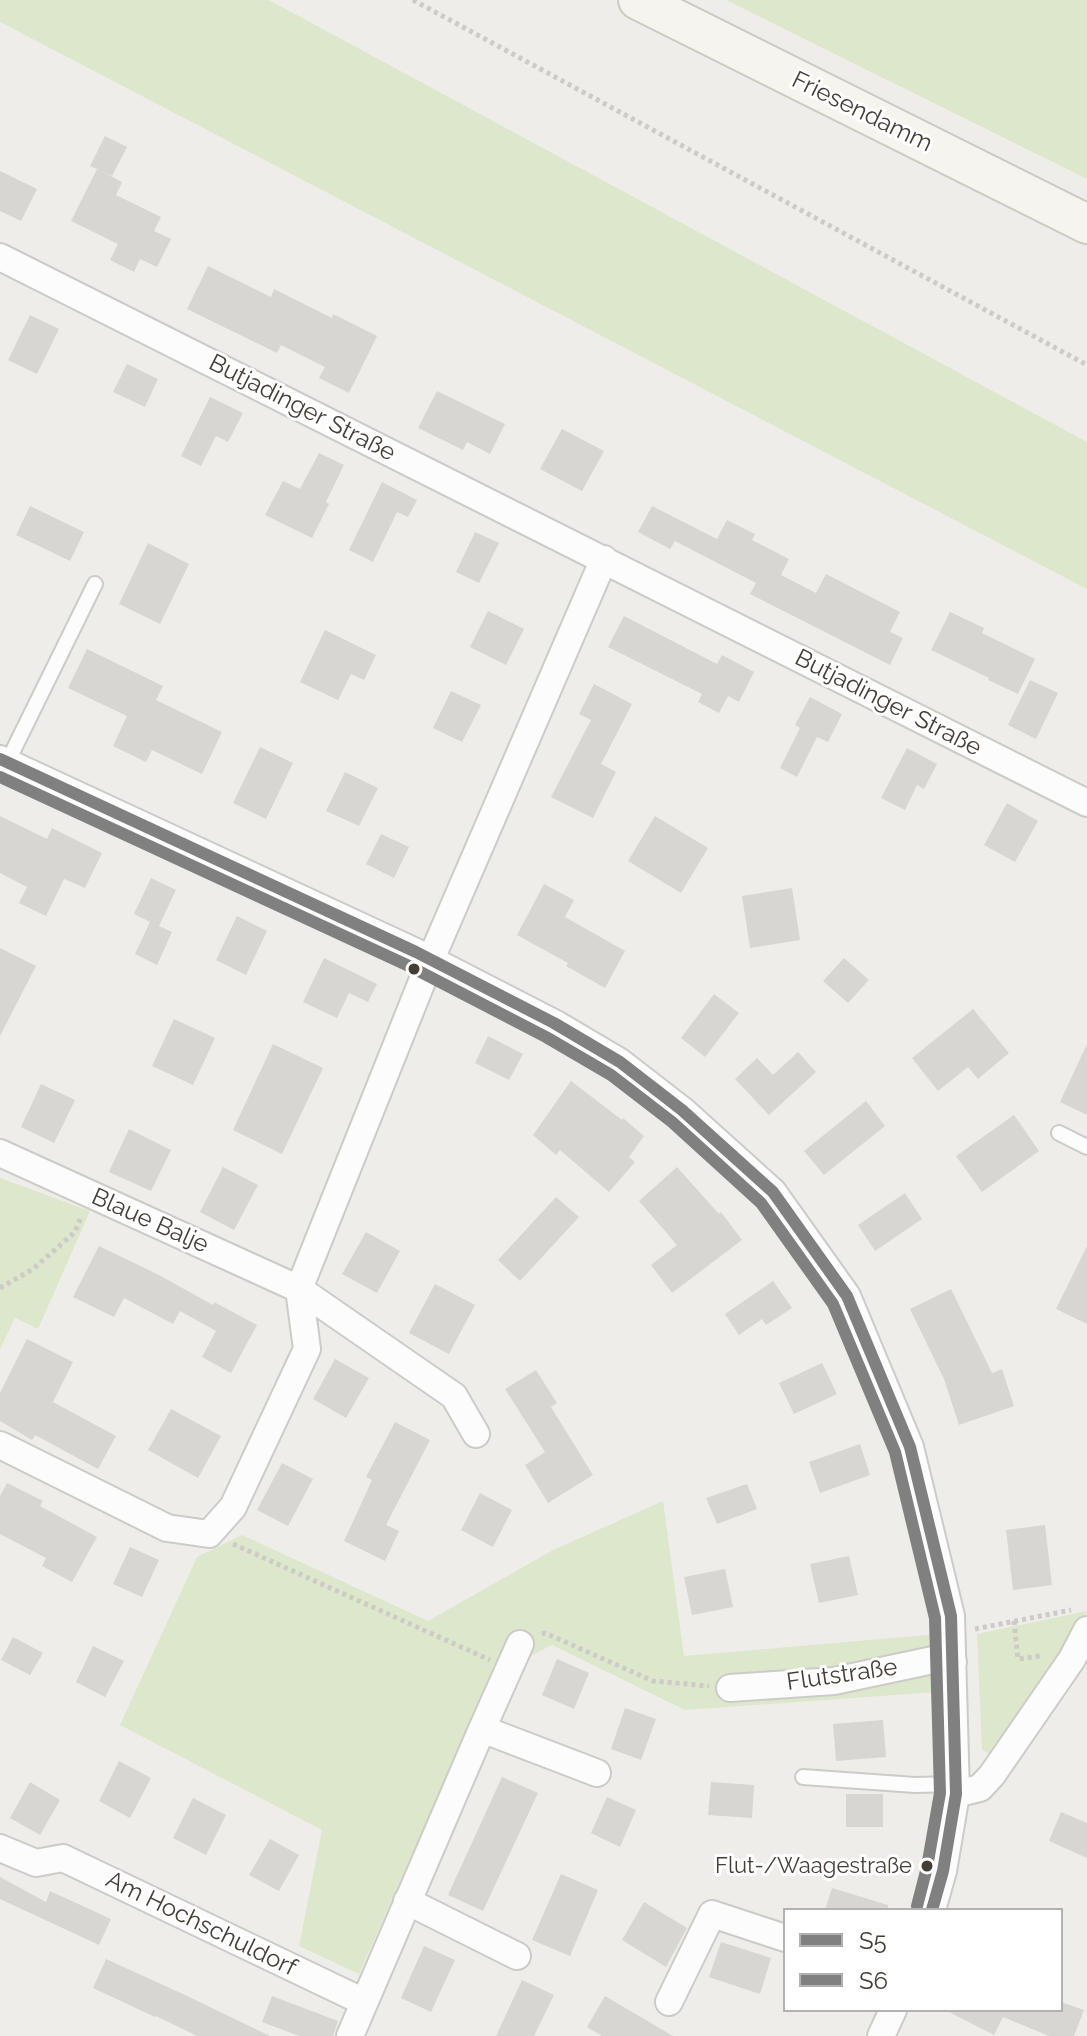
<!DOCTYPE html>
<meta charset="utf-8">
<style>
body{margin:0}
#map{position:relative;width:1087px;height:2036px;overflow:hidden;background:#efede9;font-family:Raleway,sans-serif}
canvas{display:block}
.legend{position:absolute;left:783px;top:1908px;width:280px;height:104px;box-sizing:border-box;background:#fff;border:2px solid #b4b2af;margin:0;padding:10px 14px;list-style:none;font-size:24px;color:#443e37}
.legend li{display:flex;align-items:center;gap:16px;height:40px}
.legend b{width:40px;border:2px solid #b4b2af}
</style>
<div id="map">
<canvas width="1087" height="2036"></canvas>
<ul class="legend">
<li><b style="height:10px;background:#808080"></b>S5</li>
<li><b style="height:10px;background:#808080"></b>S6</li>
</ul>
</div>
<script>
const ctx = document.querySelector('canvas').getContext('2d');
ctx.lineJoin = 'round';
function fill(path, color) { ctx.fillStyle = color; ctx.fill(path, 'evenodd'); }
const poly = rows => new Path2D(rows.map(r => 'M' + r).join(''));
function trace(path, color, width, dash) { ctx.strokeStyle = color; ctx.lineWidth = width; ctx.lineCap = dash ? 'butt' : 'round'; ctx.setLineDash(dash || []); ctx.stroke(path); }
function write(font, color, halo, rows, align = 'center') {
  ctx.font = font + ' Raleway,sans-serif'; ctx.lineWidth = 6; ctx.setLineDash([]); ctx.textBaseline = 'middle'; ctx.strokeStyle = halo; ctx.fillStyle = color; for (const [text, x, y, turn = 0] of rows) {
    ctx.save(); ctx.translate(x, y); ctx.rotate((+turn || 0) * Math.PI / 180); ctx.textAlign = isNaN(turn) ? turn : align; if (halo) ctx.strokeText(text, 0, 0); ctx.fillText(text, 0, 0); ctx.restore();
  }
}
fill(poly([
 [0,0,269,0,1087,442,1087,589,0,22],
 [726,0,1087,0,1087,179],
 [0,1178,90,1211,38,1329,15,1318,0,1349],
 [663,1501,684,1656,939,1634,937,1692,685,1710,552,1645,491,1676,359,1974,299,1946,322,1830,120,1725,197,1557,242,1535,428,1621,553,1550],
 [1087,1611,1067,1658,998,1758,982,1750,977,1634]
]), '#dde7cb');
fill(poly([
 [105,136,127,147,112,176,90,166],
 [97,169,122,182,116,195,161,217,154,231,171,239,157,267,140,259,134,272,110,260,118,244,71,221],
 [0,171,37,189,21,221,0,211],
 [208,266,271,297,274,289,332,318,333,314,377,336,349,393,319,378,325,367,281,345,277,353,187,309],
 [30,315,59,329,37,374,8,360],
 [127,364,158,379,145,407,113,392],
 [437,391,505,424,490,454,467,442,463,450,418,428],
 [210,397,243,413,228,442,216,436,201,466,181,456],
 [562,429,604,451,582,491,540,469],
 [319,453,344,465,326,502,329,504,312,538,265,515,283,481,300,489],
 [382,482,417,500,408,517,397,512,373,562,349,550],
 [30,506,84,532,70,561,16,535],
 [652,506,717,539,727,520,755,534,752,540,789,559,781,575,816,593,826,574,900,612,890,632,903,638,890,665,750,594,756,583,675,541,670,549,638,532],
 [475,532,499,543,479,583,456,572],
 [148,543,189,564,160,624,119,604],
 [488,611,524,629,506,665,470,647],
 [950,612,984,628,982,633,1035,659,1018,694,988,680,989,678,931,650],
 [624,616,717,664,722,655,754,672,739,702,728,696,719,713,698,702,702,694,608,647],
 [325,630,376,655,364,680,351,674,338,700,300,682],
 [87,649,163,686,156,700,222,732,202,774,152,750,146,762,113,746,127,716,68,688],
 [1030,680,1058,693,1036,739,1008,725],
 [594,684,632,704,601,764,616,772,593,818,551,797,591,720,579,714],
 [451,691,481,705,462,742,433,728],
 [810,697,842,714,828,742,817,737,797,777,780,768,800,728,795,725],
 [260,747,293,763,266,819,233,803],
 [907,748,937,764,924,789,917,785,905,810,881,798],
 [345,772,378,788,359,826,326,811],
 [1007,803,1038,821,1015,862,984,845],
 [0,816,47,839,52,828,102,853,85,888,64,879,46,916,19,903,27,887,0,873],
 [655,816,708,848,681,893,628,861],
 [381,834,409,847,394,878,366,864],
 [151,878,176,890,159,926,172,932,157,965,135,954,150,922,134,914],
 [544,884,574,900,565,917,625,951,605,988,566,966,568,963,517,935],
 [792,888,800,940,750,948,742,896],
 [237,916,267,931,246,975,216,960],
 [0,948,36,966,0,1036],
 [324,958,377,984,368,1002,349,993,337,1018,303,1002],
 [844,958,869,980,848,1003,823,981],
 [714,994,739,1013,705,1057,681,1038],
 [973,1009,1009,1053,978,1079,968,1067,938,1091,912,1058],
 [174,1019,215,1038,193,1085,152,1066],
 [488,1036,523,1054,509,1080,475,1063],
 [273,1044,323,1068,282,1154,233,1130],
 [1087,1044,1087,1115,1060,1102],
 [798,1052,816,1072,769,1115,735,1079,757,1058,773,1075],
 [571,1081,622,1120,623,1118,644,1136,629,1157,635,1162,609,1192,560,1150,556,1155,533,1135],
 [41,1084,75,1100,54,1143,21,1127],
 [866,1101,885,1126,824,1175,804,1151],
 [1014,1115,1039,1151,982,1192,956,1156],
 [129,1129,171,1150,151,1191,109,1172],
 [223,1167,258,1185,234,1230,200,1212],
 [677,1167,719,1214,721,1212,742,1240,672,1293,651,1265,677,1245,639,1201],
 [905,1193,922,1219,875,1251,858,1225],
 [556,1197,579,1217,520,1281,498,1260],
 [366,1232,400,1251,377,1293,342,1274],
 [99,1246,159,1275,213,1305,214,1302,257,1325,231,1373,202,1357,216,1331,180,1311,173,1324,124,1298,114,1317,73,1297],
 [1087,1246,1087,1324,1056,1309],
 [773,1281,792,1308,766,1325,762,1319,739,1335,725,1314],
 [435,1284,475,1305,449,1354,409,1333],
 [951,1289,992,1373,1002,1369,1014,1406,959,1425,944,1379,910,1309],
 [27,1339,73,1362,53,1402,116,1436,98,1469,35,1435,32,1440,0,1421,0,1393],
 [335,1359,369,1378,346,1418,313,1399],
 [822,1363,837,1394,794,1414,779,1383],
 [536,1370,557,1403,551,1407,593,1475,548,1503,525,1465,545,1452,505,1389],
 [171,1409,221,1436,198,1478,148,1450],
 [395,1422,430,1440,386,1525,399,1531,385,1561,344,1541,372,1480,366,1477],
 [860,1444,870,1475,820,1493,809,1462],
 [282,1463,313,1479,288,1526,257,1510],
 [7,1483,43,1501,40,1506,97,1537,72,1582,42,1566,46,1558,0,1534,0,1496],
 [747,1484,757,1509,717,1524,706,1498],
 [480,1493,512,1510,493,1547,461,1530],
 [1045,1525,1052,1585,1013,1590,1006,1530],
 [130,1547,159,1560,142,1597,113,1584],
 [849,1556,858,1595,819,1603,810,1564],
 [725,1569,733,1607,692,1615,684,1577],
 [13,1637,43,1653,30,1675,1,1660],
 [93,1646,124,1661,105,1697,76,1682],
 [557,1659,589,1673,574,1709,542,1695],
 [625,1708,656,1719,641,1760,611,1749],
 [883,1720,886,1757,836,1761,833,1724],
 [119,1761,151,1778,130,1818,99,1801],
 [502,1777,538,1793,483,1911,448,1895],
 [30,1782,60,1800,40,1835,10,1818],
 [711,1782,754,1785,752,1818,708,1815],
 [846,1794,883,1794,883,1827,846,1827],
 [607,1797,636,1810,620,1847,591,1833],
 [193,1798,226,1815,206,1855,173,1838],
 [1061,1812,1087,1823,1087,1858,1049,1841],
 [270,1839,299,1855,279,1891,249,1875],
 [561,1874,598,1890,570,1956,532,1940],
 [0,1877,46,1902,50,1891,111,1919,99,1945,0,1899],
 [832,1888,888,1905,888,1910,825,1910],
 [644,1902,687,1928,666,1967,622,1940],
 [721,1942,771,1958,760,1994,709,1977],
 [424,1946,455,1960,431,2012,401,1998],
 [106,1959,185,1995,270,2036,197,2036,156,2016,155,2017,93,1988],
 [522,1980,554,1995,534,2036,496,2036],
 [272,1996,338,2021,333,2036,299,2036,262,2022],
 [605,1996,673,2036,602,2036,587,2027],
 [1061,2002,1084,2010,1074,2036,1049,2036,1003,2017,994,2035,945,2010,1061,2010]
]), '#d8d6d2');
const lane = poly([
 [7,763,95,584],
 [1059,1133,1087,1147],
 [803,1777,915,1785,956,1784]
]);
const street = poly([
 [0,257,1087,803],
 [0,759,416,952,554,1023,620,1062,682,1110,773,1192,847,1296,910,1447,951,1616,956,1794,943,1871,932,1910],
 [0,1153,299,1289,454,1396,476,1434],
 [0,1445,167,1528,209,1534,233,1507,307,1349,299,1289,431,959,604,559],
 [730,1688,834,1681,933,1660,953,1662],
 [482,1729,520,1644],
 [956,1794,980,1788,992,1775,1072,1659,1087,1630],
 [0,1848,36,1863,63,1858,364,2002],
 [407,1901,517,1956],
 [669,2002,712,1914,785,1938],
 [350,2036,482,1729,597,1773],
 [881,2036,893,2010]
]);
const secondary = poly([
 [638,0,1087,224]
]);
trace(lane, '#cdcbc7', 18);
trace(street, '#cdcbc7', 30);
trace(secondary, '#cecac1', 42);
trace(poly([
 [413,0,1087,365],
 [0,1288,33,1269,75,1232,81,1217],
 [233,1544,490,1660],
 [1014,1621,1018,1659,1040,1656],
 [975,1629,1071,1610],
 [542,1634,545,1633,653,1681,709,1686]
]), '#cdcbc7', 5, [4, 4]);
trace(lane, '#fdfcfc', 14);
trace(street, '#fdfcfc', 26);
trace(secondary, '#f5f4ef', 38);
trace(poly([
 [0,759,416,952,554,1023,620,1062,682,1110,773,1192,847,1296,910,1447,951,1616,956,1794,943,1871,932,1910]
]), '#808080', 12);
trace(poly([
 [0,777,409,966,546,1037,611,1075,672,1122,761,1203,833,1304,895,1452,935,1618,940,1793,927,1867,917,1906]
]), '#808080', 12);
for (const [x, y, r, color] of [
 [414,969,7,"#443e37"],
 [927,1866,7,"#443e37"]
]) { const dot = new Path2D(); dot.arc(x, y, r, 0, 2 * Math.PI); ctx.fillStyle = color; ctx.fill(dot); trace(dot, '#fff', 3); }
write('22px', '#443e37', '#fff', [
 ["Flut-/Waagestraße",912,1866]
], 'right');
write('24px', '#443e37', '#fff', [
 ["Friesendamm",862,112,26],
 ["Butjadinger Straße",302,408,27],
 ["Butjadinger Straße",888,703,27],
 ["Blaue Balje",150,1221,24],
 ["Flutstraße",842,1675,-8],
 ["Am Hochschuldorf",201,1924,26]
]);
</script>
